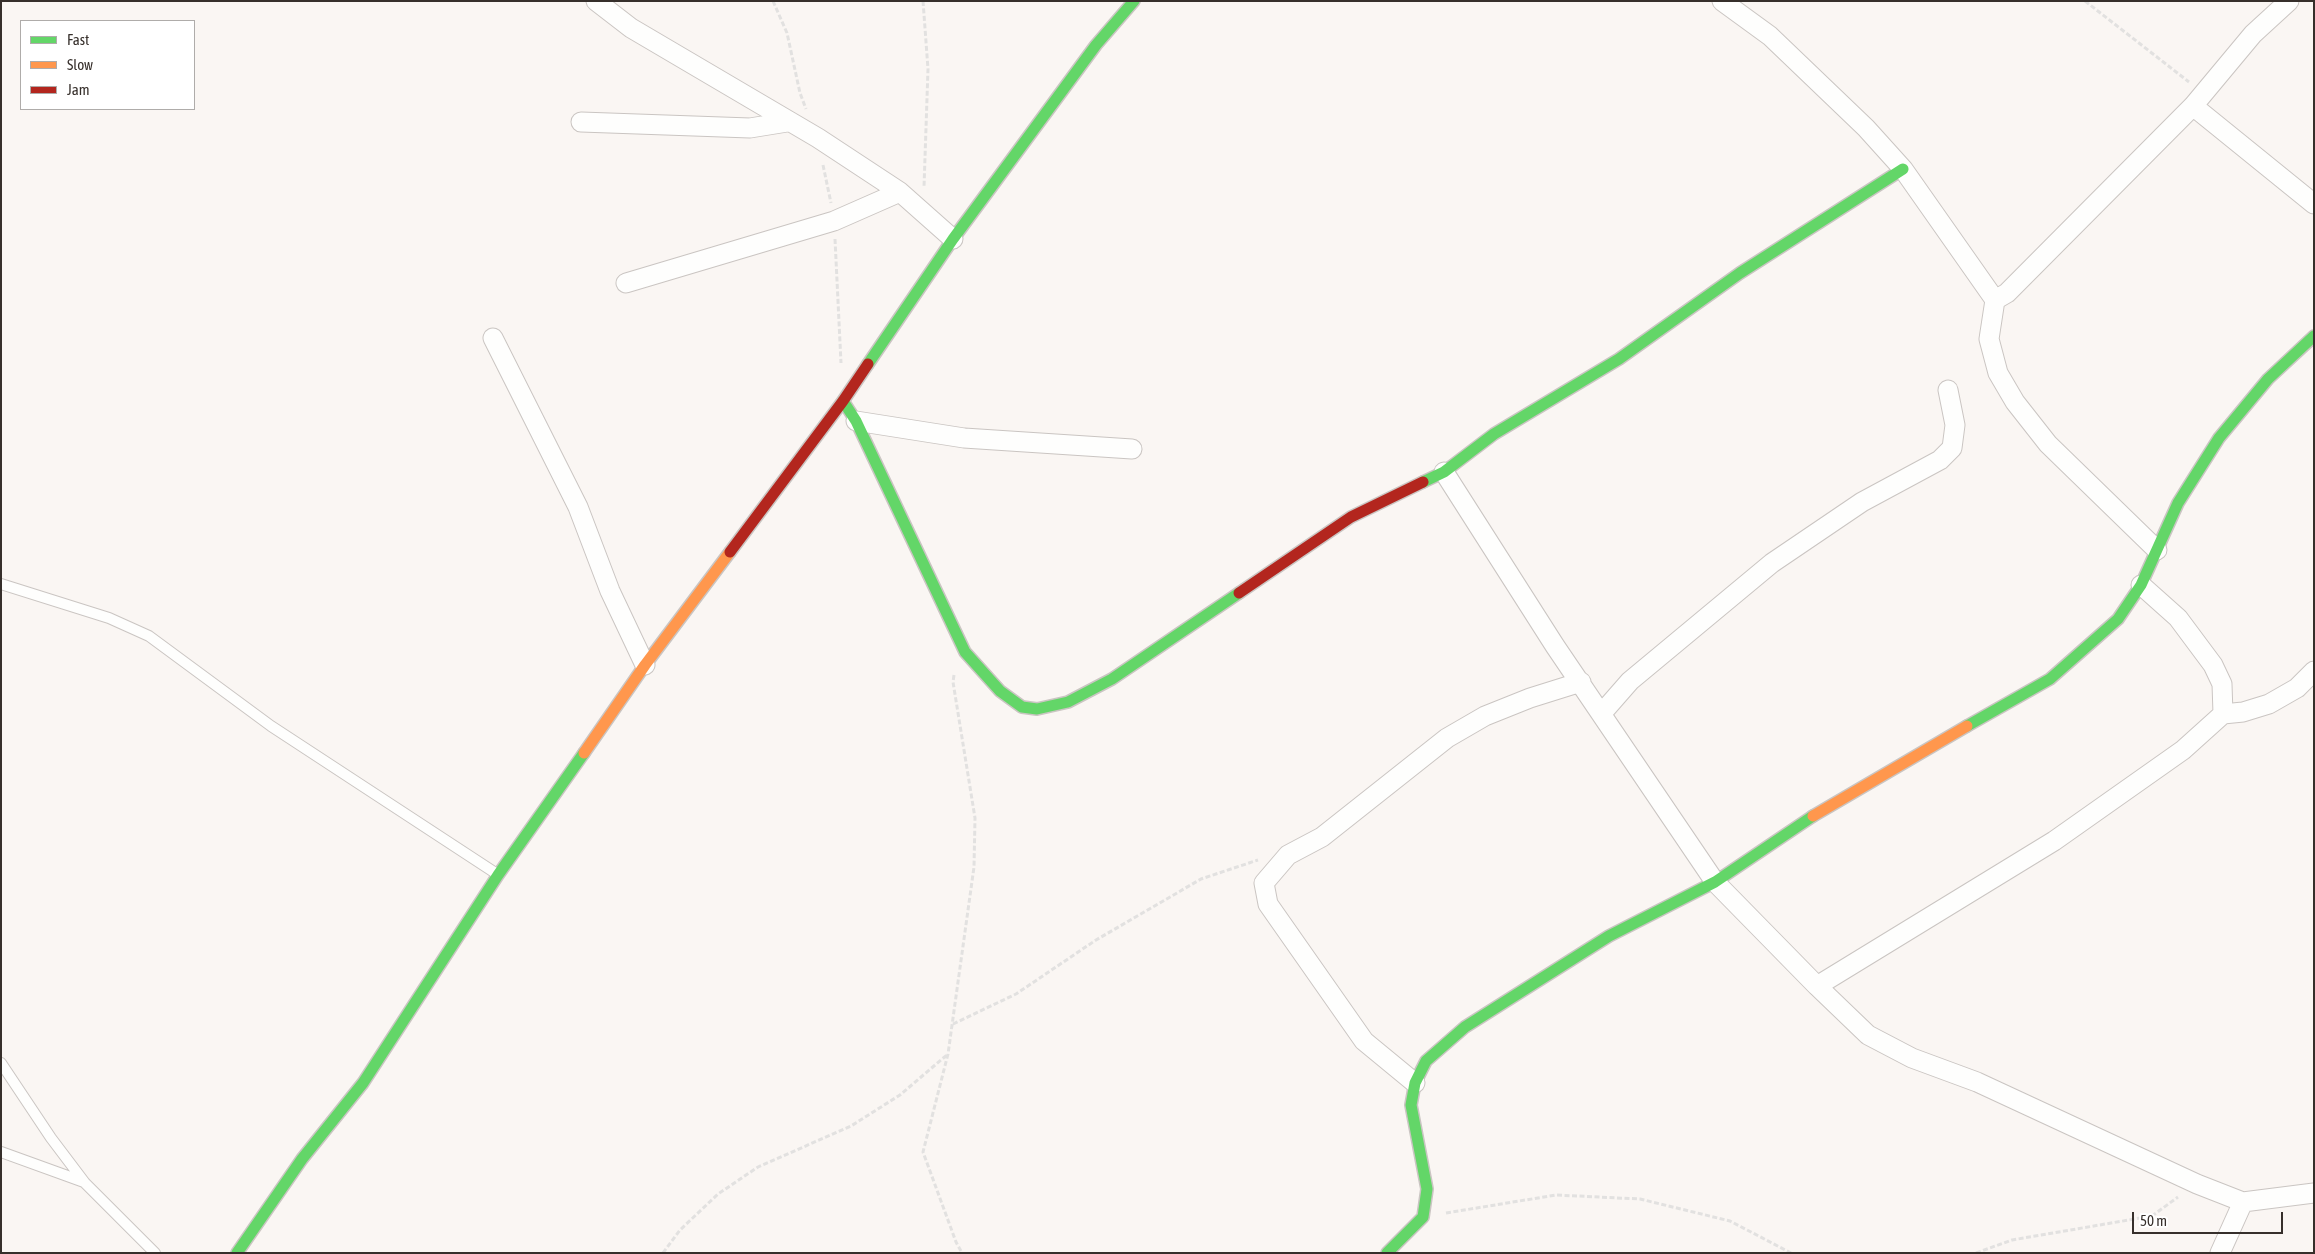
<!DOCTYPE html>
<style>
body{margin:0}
#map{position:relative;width:2315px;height:1254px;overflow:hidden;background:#faf6f3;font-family:"Asap Condensed",sans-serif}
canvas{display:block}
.frame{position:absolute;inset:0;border:2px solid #362f2b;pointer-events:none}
.legend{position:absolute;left:20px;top:20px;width:175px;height:90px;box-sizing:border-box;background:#fff;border:1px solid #afacaa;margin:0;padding:6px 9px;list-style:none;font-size:15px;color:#362f2b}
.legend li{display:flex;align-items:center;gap:10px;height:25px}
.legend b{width:25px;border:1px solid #afacaa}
.scale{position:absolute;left:2132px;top:1212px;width:151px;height:22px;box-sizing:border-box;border:2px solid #362f2b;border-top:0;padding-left:6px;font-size:15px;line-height:18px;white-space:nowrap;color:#362f2b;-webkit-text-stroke:4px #fff;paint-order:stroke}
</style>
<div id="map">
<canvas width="2315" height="1254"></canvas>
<div class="frame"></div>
<ul class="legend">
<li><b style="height:6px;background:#63d668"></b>Fast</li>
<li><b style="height:6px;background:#ff974d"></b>Slow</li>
<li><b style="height:6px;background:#b3261e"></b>Jam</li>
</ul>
<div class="scale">50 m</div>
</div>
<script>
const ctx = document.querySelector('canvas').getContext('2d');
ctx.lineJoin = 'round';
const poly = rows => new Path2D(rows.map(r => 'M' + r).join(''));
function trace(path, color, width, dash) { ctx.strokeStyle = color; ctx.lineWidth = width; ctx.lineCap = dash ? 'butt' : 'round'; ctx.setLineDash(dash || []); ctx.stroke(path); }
const lane = poly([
 [1,584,109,618,149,636,271,726,497,874],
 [1,1063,51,1138,85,1183,155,1253],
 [1,1152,84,1182]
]);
const street = poly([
 [596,1,631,28,818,138,900,192,953,239],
 [1722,1,1770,36,1866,128,1903,169,1995,300],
 [2193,106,2314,204],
 [581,122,750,128,787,122],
 [626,283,834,221,900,192],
 [493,338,578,507,610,591,645,665],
 [856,421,964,438,1132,449],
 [1444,472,1555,646,1715,882,1817,986,1868,1035,1912,1058,1977,1082,2197,1184,2243,1202,2314,1193],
 [2157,550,2048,444,2015,402,1998,373,1989,339,1995,300,2007,293,2193,106,2253,34,2289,1],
 [1602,713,1630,681,1772,563,1862,502,1940,460,1952,448,1955,425,1948,390],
 [2223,714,2243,712,2269,704,2297,688,2314,671],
 [1817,986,2054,841,2183,750,2223,714,2222,684,2213,665,2178,618,2141,585],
 [1415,1083,1364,1041,1268,904,1264,883,1288,855,1322,837,1447,738,1485,716,1530,698,1581,682],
 [2220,1253,2243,1202]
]);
const fast = poly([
 [868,364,953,239,1096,45,1134,1],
 [843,401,856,421,965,652,1000,691,1022,707,1037,709,1068,702,1112,679,1239,593],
 [1423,482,1444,472,1494,434,1619,359,1740,273,1903,169],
 [1967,726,2050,679,2118,619,2141,585,2178,503,2219,438,2268,379,2314,336],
 [237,1253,302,1159,363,1083,498,875,584,753],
 [1387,1253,1423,1217,1427,1189,1411,1105,1415,1083,1426,1061,1465,1027,1609,936,1715,882,1813,816]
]);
const slow = poly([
 [584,753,645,665,730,552],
 [1813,816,1967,726]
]);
const jam = poly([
 [730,552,843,401,868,364],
 [1239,593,1351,517,1423,482]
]);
trace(lane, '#cac5c2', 12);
trace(street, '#cac5c2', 21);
trace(fast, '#cac5c2', 14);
trace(slow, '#cac5c2', 14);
trace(jam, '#cac5c2', 14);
trace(poly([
 [773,1,787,33,800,93,806,109],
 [923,1,928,69,924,187],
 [2085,1,2189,82],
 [823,165,831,203],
 [835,239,841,363],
 [954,675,953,682,975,818,974,867,948,1054,923,1152,956,1242,962,1253],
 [953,1024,1016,994,1096,940,1201,879,1258,860],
 [1446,1213,1556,1195,1640,1199,1730,1221,1791,1253],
 [663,1253,680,1230,718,1194,758,1167,851,1126,900,1095,948,1054],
 [1976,1253,2012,1240,2152,1216,2178,1197]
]), '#e2e1e0', 3, [5, 2.5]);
trace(lane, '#fefefd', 10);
trace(street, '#fefefd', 19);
trace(fast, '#63d668', 11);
trace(slow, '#ff974d', 11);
trace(jam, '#b3261e', 11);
</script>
